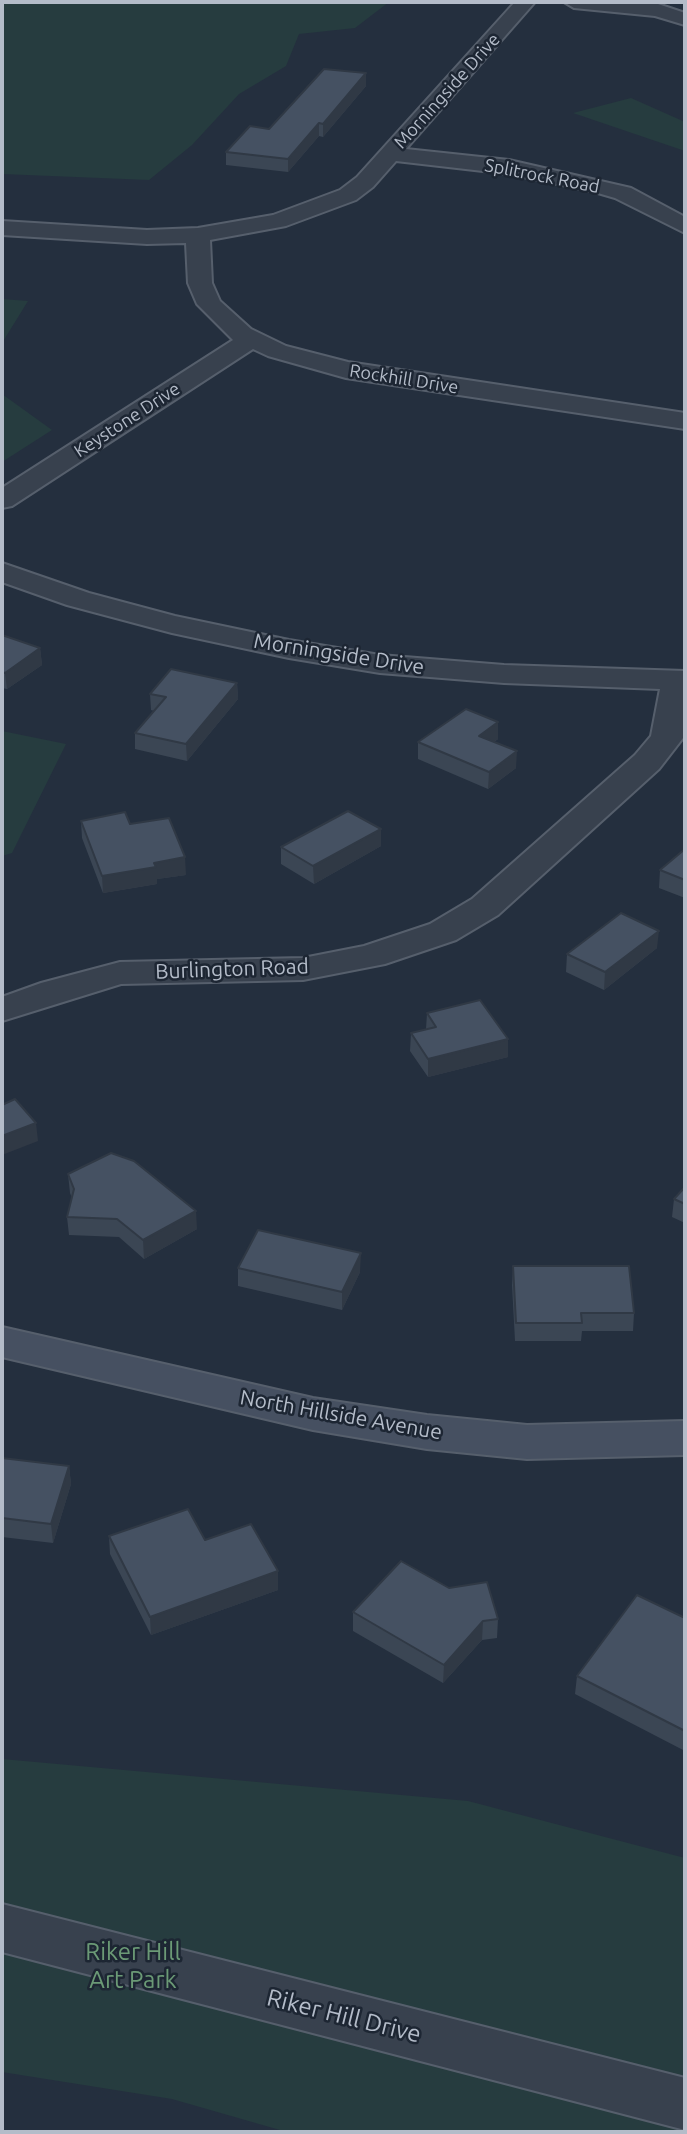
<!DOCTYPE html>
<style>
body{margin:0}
#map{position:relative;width:687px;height:2134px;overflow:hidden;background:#242f3e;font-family:Ubuntu,sans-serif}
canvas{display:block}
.frame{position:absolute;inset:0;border:4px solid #b4bcc9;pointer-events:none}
</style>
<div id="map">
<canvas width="687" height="2134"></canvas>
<div class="frame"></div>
</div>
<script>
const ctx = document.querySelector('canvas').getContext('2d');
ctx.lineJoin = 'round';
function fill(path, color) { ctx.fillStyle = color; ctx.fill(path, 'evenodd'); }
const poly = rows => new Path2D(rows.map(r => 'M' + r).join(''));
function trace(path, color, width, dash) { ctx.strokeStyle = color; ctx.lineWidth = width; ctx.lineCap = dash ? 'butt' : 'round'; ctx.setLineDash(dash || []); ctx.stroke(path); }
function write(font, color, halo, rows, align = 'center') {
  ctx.font = font + ' Ubuntu,sans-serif'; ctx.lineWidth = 5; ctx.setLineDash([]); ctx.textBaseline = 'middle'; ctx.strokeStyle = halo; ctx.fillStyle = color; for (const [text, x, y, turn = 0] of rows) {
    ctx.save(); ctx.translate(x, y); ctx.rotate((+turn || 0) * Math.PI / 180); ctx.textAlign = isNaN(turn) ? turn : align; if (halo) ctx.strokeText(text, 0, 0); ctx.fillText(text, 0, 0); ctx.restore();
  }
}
fill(poly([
 [2,2,389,2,355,28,299,34,286,66,239,94,192,145,149,180,2,174],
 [631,98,685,122,685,151,573,113],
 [2,299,28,301,2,343],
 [2,394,52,430,2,462],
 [2,731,66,744,12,853,2,856],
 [2,1759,468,1801,685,1858,685,2132,287,2132,172,2099,2,2072]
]), '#263c3f');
const street = poly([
 [515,2,535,2,406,149,509,160,631,188,685,217,685,233,615,198,591,191,509,174,396,161,373,187,356,200,286,226,210,240,212,283,220,301,251,329,286,346,348,362,685,413,685,429,346,378,268,356,253,349,12,506,2,508,2,488,233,340,197,304,188,283,186,243,147,244,2,235,2,221,147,230,198,228,273,215,340,190,357,177,515,2],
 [564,2,658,4,685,13,685,25,655,16,574,8,564,2],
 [2,563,89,593,175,616,289,640,380,655,504,665,685,671,683,738,659,769,498,915,456,940,385,964,303,980,121,984,2,1021,2,997,41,983,120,962,303,958,364,946,430,924,472,899,635,755,651,736,660,689,504,683,380,673,289,658,172,633,67,605,2,582,2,563],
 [2,1904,685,2078,685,2130,2,1952,2,1904]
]);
const secondary = poly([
 [2,1327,313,1398,427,1415,527,1425,685,1421,685,1455,527,1459,427,1449,313,1430,2,1357,2,1327]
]);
trace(street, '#565f6c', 4);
trace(secondary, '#565f6c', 4);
fill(street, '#38414e');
fill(secondary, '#465061');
fill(poly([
 [366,73,366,86,323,137,319,136,288,172,226,165,226,152],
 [2,635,40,648,42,665,7,689,2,688],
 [237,683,238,699,187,761,135,749,135,733,154,711,151,710,150,694],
 [498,722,498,739,494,742,516,768,488,789,418,759,418,742],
 [81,821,130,824,186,875,157,879,157,884,103,893,82,838],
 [381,829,381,846,314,884,281,864,281,847],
 [685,849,685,898,659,888,660,870],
 [657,948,604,990,566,972,567,954],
 [427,1013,508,1057,428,1077,410,1051,411,1033,426,1029],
 [68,1174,197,1229,144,1259,119,1237,69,1235,67,1217,72,1198,70,1193],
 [685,1187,685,1223,672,1217,674,1199],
 [513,1266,634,1313,633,1331,582,1331,581,1341,515,1341,512,1285],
 [238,1268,360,1272,342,1310,238,1286],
 [2,1458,69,1466,71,1484,53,1543,2,1537],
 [109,1536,205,1540,278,1571,278,1590,151,1635,110,1554],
 [449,1588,498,1619,497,1638,482,1640,443,1683,353,1631,353,1612],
 [685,1618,685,1751,575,1694,577,1676]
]), '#3b4654');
fill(poly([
 [366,73,366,86,323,137,323,124],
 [319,123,319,136,288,172,288,159],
 [40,648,42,665,7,689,5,673],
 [237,683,238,699,187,761,186,744],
 [498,722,498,739,478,752,479,736],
 [517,751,516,768,488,789,489,772],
 [381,829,381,846,314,884,313,866],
 [185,857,186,875,157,879,157,884,103,893,102,876,154,863],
 [659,931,657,948,604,990,605,972],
 [508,1039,508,1057,428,1077,428,1059],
 [36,1123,38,1141,2,1155,2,1136],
 [196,1211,197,1229,144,1259,143,1240],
 [361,1253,360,1272,342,1310,342,1292],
 [69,1466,71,1484,53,1543,51,1524],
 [278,1571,278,1590,151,1635,150,1617],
 [483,1621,482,1640,443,1683,444,1665]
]), '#303945');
const building = poly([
 [324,69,366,73,323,124,319,123,288,159,226,152,250,126,269,129,324,69],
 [2,635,40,648,5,673,2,672,2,635],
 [171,669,237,683,186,744,135,733,166,697,150,694,171,669],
 [466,709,498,722,479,736,517,751,489,772,418,742,466,709],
 [348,811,381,829,313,866,281,847,348,811],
 [125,812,130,824,169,818,185,857,154,863,156,867,102,876,81,821,125,812],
 [685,849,685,880,660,870,685,849],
 [621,913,659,931,605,972,567,954,621,913],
 [480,1000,508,1039,428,1059,411,1033,436,1027,427,1013,480,1000],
 [15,1099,36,1123,2,1136,2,1105,15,1099],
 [111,1153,134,1161,196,1211,143,1240,117,1219,67,1217,74,1189,68,1174,111,1153],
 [685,1187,685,1204,674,1199,685,1187],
 [258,1230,361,1253,342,1292,238,1268,258,1230],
 [513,1266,629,1266,634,1313,581,1313,582,1323,516,1323,513,1266],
 [2,1458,69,1466,51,1524,2,1518,2,1458],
 [188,1509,205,1540,251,1524,278,1571,150,1617,109,1536,188,1509],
 [401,1561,449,1588,487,1582,498,1619,483,1621,444,1665,353,1612,401,1561],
 [637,1595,685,1618,685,1731,577,1676,637,1595]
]);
fill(building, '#455162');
trace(building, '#303945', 2);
write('18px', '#b4bcc9', '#1d2633', [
 ["Morningside Drive",447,91,-48],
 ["Splitrock Road",542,176,11],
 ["Rockhill Drive",404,379,9],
 ["Keystone Drive",127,420,-33]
]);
write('21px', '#b4bcc9', '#1d2633', [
 ["Morningside Drive",339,654,9],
 ["Burlington Road",232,969,-2],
 ["North Hillside Avenue",341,1415,10]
]);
write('24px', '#6b9a76', '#1d2633', [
 ["Riker Hill",133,1952],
 ["Art Park",133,1980]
]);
write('24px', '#b4bcc9', '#1d2633', [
 ["Riker Hill Drive",344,2016,14]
]);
</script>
